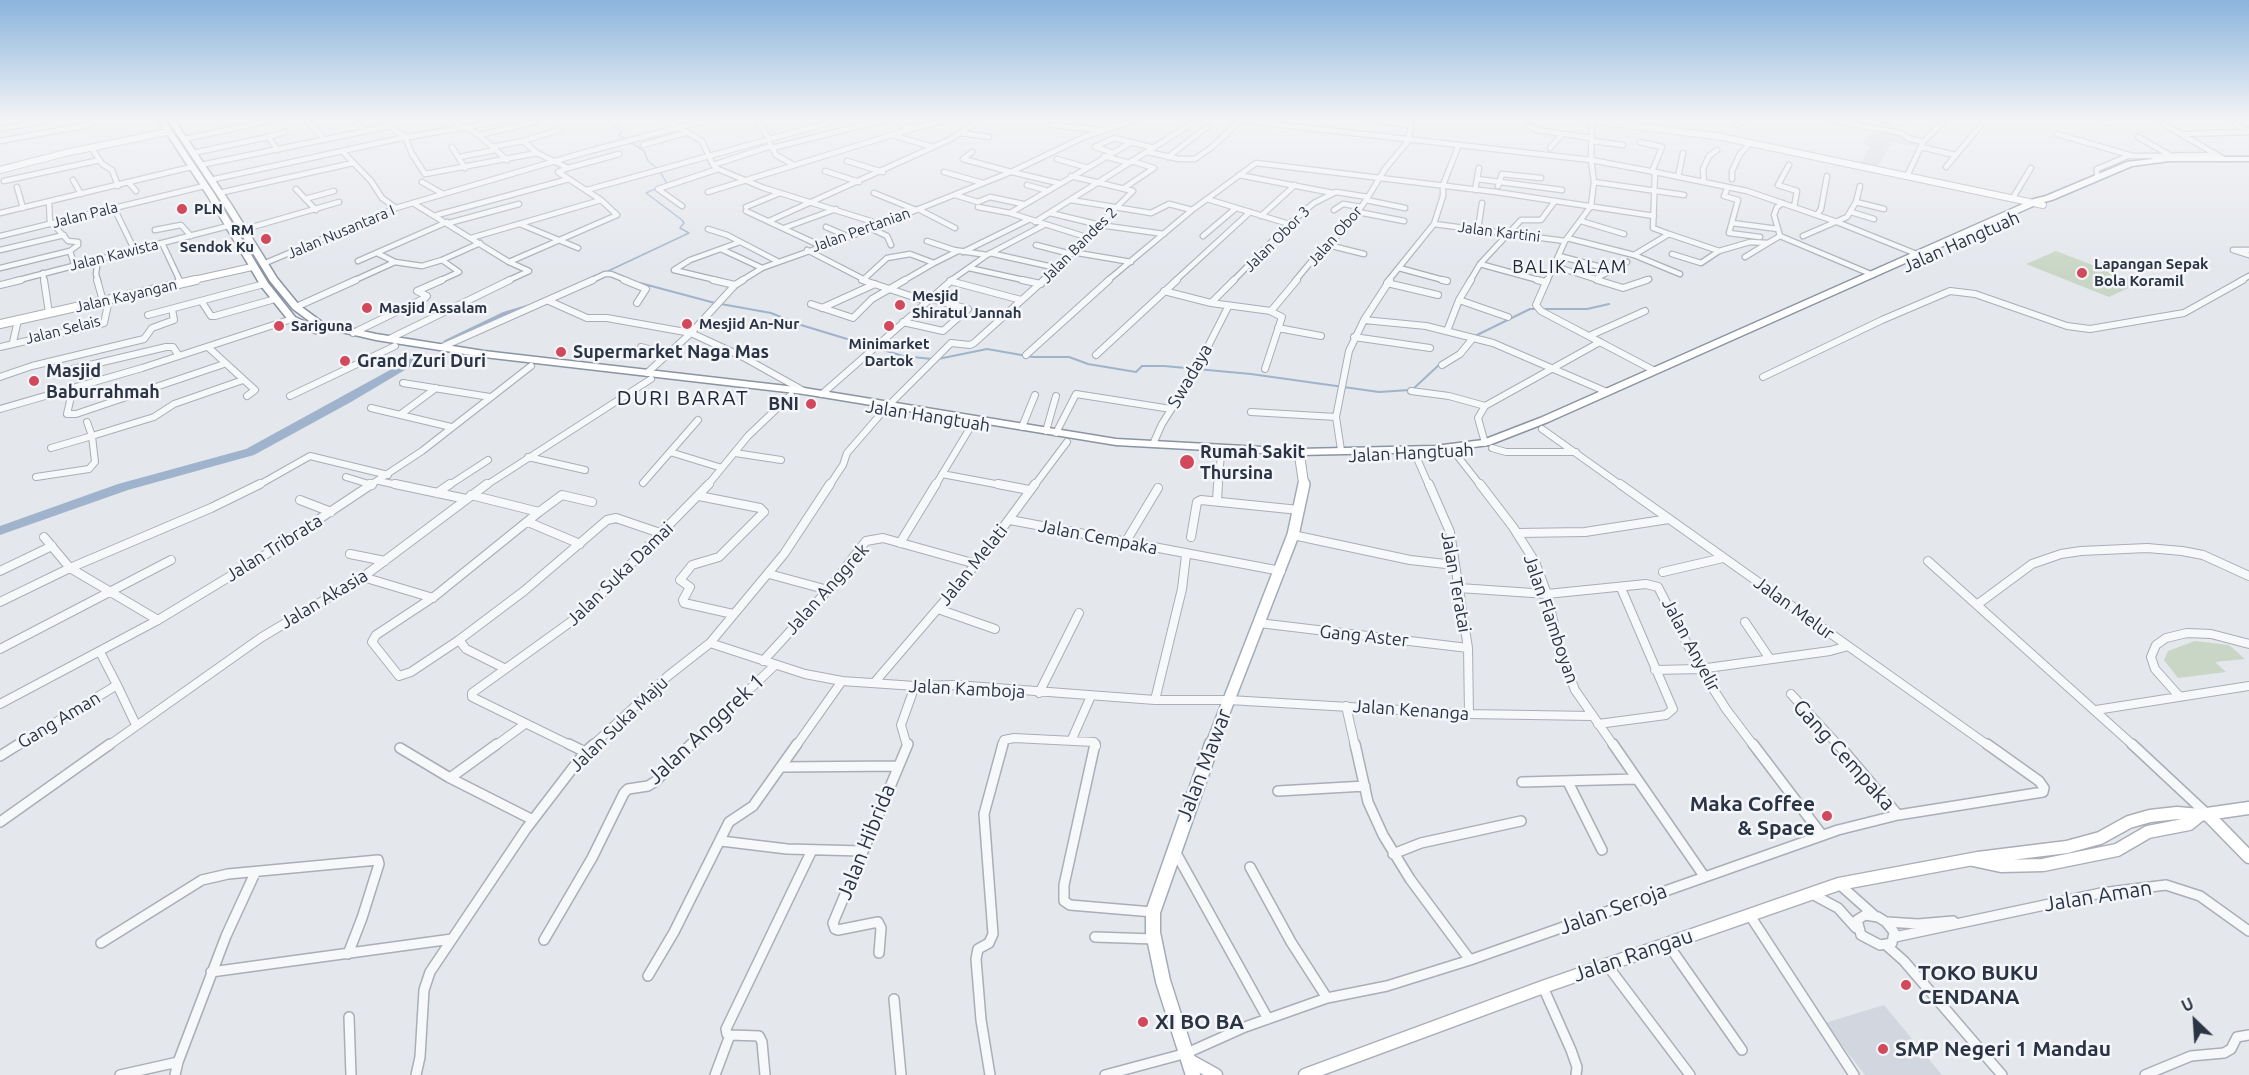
<!DOCTYPE html>
<style>
body{margin:0}
#map{position:relative;width:2249px;height:1075px;overflow:hidden;background:#e4e7ec;font-family:Ubuntu,sans-serif}
canvas{display:block}
.north{position:absolute;left:2165px;top:991px;width:60px;height:60px;-webkit-text-stroke:4px #f4f6f9;paint-order:stroke;rotate:335deg;font-size:16px;font-weight:700;line-height:24px;text-align:center;color:#2b3445}
.north::after{content:'';display:block;margin:auto;width:21px;height:27px;background:#2b3445;clip-path:polygon(50% 0,100% 100%,50% 72%,0 100%)}
</style>
<div id="map">
<canvas width="2249" height="1075"></canvas>
<div class="north">U</div>
</div>
<script>
const ctx = document.querySelector('canvas').getContext('2d');
ctx.lineJoin = 'round';
function fill(path, color) { ctx.fillStyle = color; ctx.fill(path, 'evenodd'); }
const poly = rows => new Path2D(rows.map(r => 'M' + r).join(''));
function trace(path, color, width, dash) { ctx.strokeStyle = color; ctx.lineWidth = width; ctx.lineCap = dash ? 'butt' : 'round'; ctx.setLineDash(dash || []); ctx.stroke(path); }
function write(font, color, halo, rows, align = 'center') {
  ctx.font = font + ' Ubuntu,sans-serif'; ctx.lineWidth = 5; ctx.setLineDash([]); ctx.textBaseline = 'middle'; ctx.strokeStyle = halo; ctx.fillStyle = color; for (const [text, x, y, turn = 0] of rows) {
    ctx.save(); ctx.translate(x, y); ctx.rotate((+turn || 0) * Math.PI / 180); ctx.textAlign = isNaN(turn) ? turn : align; if (halo) ctx.strokeText(text, 0, 0); ctx.fillText(text, 0, 0); ctx.restore();
  }
}
fill(poly([
 [1872,132,1899,136,1922,142,1919,147,1892,142,1878,166,1861,163,1870,146,1862,144],
 [1884,1005,1942,1075,1865,1075,1825,1023]
]), '#d2d6de');
fill(poly([
 [2056,251,2139,283,2109,297,2026,264],
 [2195,641,2229,645,2245,659,2215,662,2226,672,2178,678,2164,660,2168,651]
]), '#c9d6c5');
trace(poly([
 [606,119,622,131,619,135,644,151,648,161,659,170,668,185],
 [606,272,689,233,680,228,684,223,682,220,646,193,657,188]
]), '#9fb4cc', 1.5);
trace(poly([
 [640,283,715,303],
 [721,304,771,313,801,325,903,356,932,359],
 [1475,336,1530,309,1587,309,1609,304],
 [938,359,987,349,1033,357,1069,357,1088,364,1136,372,1142,366,1164,366,1251,374,1379,392,1410,390],
 [1412,390,1441,363]
]), '#9fb4cc', 2);
fill(poly([
 [530,304,535,307,534,309,511,316,452,343,448,344,443,341,503,312,530,304],
 [421,353,427,356,425,358,351,402,254,455,128,490,0,535,0,526,118,484,246,449,421,353]
]), '#9fb4cc');
const streetFar3 = poly([
 [306,119,325,140],
 [354,119,366,131],
 [379,119,405,137,412,154,425,174,537,153],
 [452,119,462,128],
 [664,119,702,141,713,165,718,169,764,188,880,224],
 [757,119,769,139],
 [892,119,911,129,951,119],
 [1075,119,1114,126],
 [1230,119,1591,160,1655,172,1747,191,1837,222,1919,255],
 [1369,119,1410,125],
 [1826,119,1858,125,1861,119],
 [1877,119,1902,123,1908,119],
 [2098,119,2109,123],
 [2155,119,2224,159],
 [2226,119,2247,130],
 [1052,125,1101,130],
 [1528,125,1537,130,1591,138],
 [1738,125,1745,119],
 [1858,125,1901,133,1908,138,1923,142],
 [466,127,479,135,507,160],
 [0,129,52,119],
 [961,133,989,137],
 [2057,134,2133,156],
 [2183,134,2249,132],
 [479,135,535,122],
 [892,135,933,147],
 [268,137,285,132],
 [2138,137,2168,154],
 [184,139,279,119],
 [0,141,88,125,91,123,90,119],
 [523,141,559,130],
 [1592,141,1623,145],
 [1640,142,1662,147,1652,172],
 [770,144,776,155,792,164],
 [643,145,685,133],
 [91,147,102,164,112,170,118,186],
 [452,147,465,168],
 [492,147,523,141,537,153,568,168,558,172,601,200,617,215,509,262],
 [1921,147,1955,155],
 [772,148,888,119],
 [1550,148,1562,134],
 [342,151,371,181,382,198,396,208],
 [972,152,963,159,1011,172],
 [1111,152,1095,147,1114,138,1154,148],
 [1148,152,1179,159,1195,159,1212,147,1241,120],
 [193,153,268,137,278,150],
 [1104,156,1129,163],
 [2152,156,2206,155,2216,157],
 [460,157,495,150],
 [1168,157,1208,126],
 [1057,159,1085,167],
 [847,161,883,172],
 [201,165,390,126],
 [713,165,771,146],
 [1789,165,1778,185,1797,191,1794,207],
 [1946,167,1980,126],
 [568,168,619,154],
 [825,171,859,182],
 [944,172,983,183],
 [1012,172,1058,183],
 [1908,174,1923,142,1946,119],
 [1239,175,1333,193],
 [2097,176,2097,169,2128,156,2152,156,2160,160],
 [1678,177,1683,153],
 [1477,179,1562,190],
 [1732,179,1732,171,1740,154,1750,143],
 [73,180,81,194],
 [210,180,397,139,512,119],
 [4,181,100,160],
 [422,182,443,194],
 [1594,182,1684,195],
 [1704,182,1703,169,1709,156,1717,150],
 [129,183,136,191],
 [1027,185,1045,190],
 [1498,186,1502,174,1541,178],
 [17,187,23,208],
 [1728,187,1724,196,1738,200,1729,233,1760,237],
 [1124,188,1154,168,1131,161],
 [296,189,316,210],
 [587,190,842,119],
 [1475,190,1479,168],
 [708,192,911,129],
 [219,193,353,163],
 [874,193,916,210],
 [955,195,978,202,990,197,1023,204],
 [2014,196,2031,168],
 [1368,197,1385,169,1408,141,1412,119],
 [305,199,334,191],
 [1207,199,1289,224],
 [1071,200,1151,213,1169,204,1192,210],
 [1366,200,1405,208],
 [49,202,50,224,55,226,68,241,78,242,78,245,70,251,74,264],
 [1856,202,1884,209],
 [413,203,509,262,529,271,507,281],
 [682,206,658,189,718,169],
 [746,207,780,193],
 [978,207,1010,213,1086,237],
 [114,208,134,249],
 [918,209,955,228],
 [1334,210,1343,204,1361,207],
 [746,211,821,246],
 [1358,212,1404,221],
 [1851,212,1874,219],
 [0,213,191,167],
 [1010,213,1132,142],
 [1050,213,1100,225,1164,234],
 [437,215,569,179],
 [1817,215,1821,209,1827,176],
 [1261,216,1295,185],
 [769,221,951,139,981,119],
 [1581,221,1624,234],
 [1035,222,1199,119],
 [449,223,519,204],
 [1732,223,1778,229],
 [520,224,578,248],
 [1434,224,1565,241],
 [826,227,849,237],
 [784,228,836,209],
 [870,228,887,236,891,245],
 [708,229,727,235,777,261],
 [1478,229,1482,203],
 [155,230,181,225,191,236],
 [242,230,339,202],
 [1669,234,1719,251,1701,263,1672,254],
 [0,236,204,186],
 [1203,236,1236,208],
 [1780,236,1873,275],
 [1803,236,1847,217,1856,202,1860,186],
 [471,238,601,200],
 [1567,238,1634,255,1680,274],
 [927,241,954,250,987,255],
 [162,243,180,281],
 [1036,245,1071,254],
 [1328,245,1364,254],
 [721,249,762,268],
 [0,250,64,235],
 [807,250,867,281],
 [2249,250,2233,250,2249,255],
 [1719,251,1750,242,1768,243,1780,236,1774,215,1777,207,1783,203],
 [963,252,1028,220],
 [1072,252,1131,262],
 [990,253,1057,268],
 [1634,255,1669,234,1653,228,1655,172],
 [1559,256,1601,267],
 [1745,257,1768,243],
 [358,261,447,222],
 [395,262,422,266,442,260],
 [934,263,958,251],
 [263,264,396,208,586,152,711,119],
 [1480,264,1542,281],
 [1554,266,1595,279,1627,262],
 [0,268,70,251],
 [969,268,1028,281],
 [1399,268,1447,281],
 [43,273,44,281],
 [1595,279,1602,281],
 [863,280,887,258,910,254,934,263,903,281],
 [15,281,228,226],
 [98,281,96,274,98,259],
 [353,281,395,262,377,253],
 [439,281,459,272,442,260,480,243],
 [590,281,605,274,611,274,628,281],
 [720,281,674,270,690,260,740,242],
 [741,281,762,268,849,237,1011,172,1084,137,1138,119],
 [950,281,987,255,1044,225],
 [1042,281,1133,191,1071,176],
 [1107,281,1192,210,1256,163,1496,192,1654,216],
 [1175,281,1250,212],
 [1233,281,1289,224,1314,203,1336,192,1368,197],
 [1295,281,1315,257,1348,226,1368,197],
 [1388,281,1434,224,1443,196,1443,185,1458,147],
 [1470,281,1480,264,1521,220,1541,220,1555,201],
 [1547,281,1565,241,1591,206,1594,182,1591,160,1592,120],
 [1643,281,1649,279],
 [2240,281,2249,276]
]);
const streetFar2 = poly([
 [44,280,49,313],
 [97,280,103,301],
 [179,280,181,284],
 [624,280,646,289,637,303],
 [713,280,735,285],
 [862,280,926,301],
 [1022,280,1041,284],
 [1234,280,1211,303,1271,311,1297,280],
 [1442,280,1447,281],
 [1537,280,1545,282],
 [1547,280,1536,305,1541,311,1653,370],
 [1597,280,1623,288,1647,280],
 [950,281,1021,300],
 [1387,283,1438,295],
 [0,285,21,280],
 [1164,291,1211,303],
 [1459,300,1508,317],
 [549,301,587,318,607,318,691,333,743,357,804,391],
 [202,302,211,316,215,316,275,299],
 [811,304,853,318,872,299,905,280],
 [296,307,356,280],
 [822,308,875,284],
 [148,315,264,284],
 [1364,320,1426,326,1493,343,1607,392],
 [903,322,943,331,968,309,929,298],
 [1278,328,1321,336],
 [1447,331,1459,300,1471,280],
 [353,333,425,298,427,296,417,291,442,280],
 [1589,336,1645,311],
 [1354,337,1430,348],
 [389,339,510,280],
 [13,342,18,320],
 [0,347,104,323,109,300],
 [208,347,255,390,247,396],
 [442,347,593,280],
 [641,347,667,354],
 [1026,355,1109,280],
 [1096,355,1177,280],
 [1442,365,1460,354,1473,338],
 [73,369,166,347,173,347,179,356],
 [1265,369,1282,317,1270,311],
 [647,373,691,333,735,285,743,280],
 [0,377,32,366,144,339,152,328,174,320,172,309],
 [1763,377,1882,320,1950,291,1975,294,2067,326,2090,329,2184,313,2243,280],
 [403,383,490,397],
 [73,388,67,414,76,414,224,364],
 [1411,391,1449,396,1485,406],
 [822,394,952,280],
 [290,396,395,346],
 [890,404,951,343,970,345,974,343,1044,280],
 [371,408,451,427],
 [0,409,142,368,292,319],
 [1251,412,1336,417],
 [401,414,436,388],
 [698,420,670,452,722,468],
 [1022,427,1035,395],
 [1542,429,1622,486],
 [1046,431,1056,396],
 [1056,433,1076,394,1171,409],
 [1485,443,1478,418,1485,406,1600,342],
 [1153,444,1162,424,1195,372,1228,307],
 [51,448,92,436,87,422],
 [1492,448,1506,452,1576,452],
 [1341,450,1336,417,1349,351,1364,320,1390,280],
 [735,453,781,460],
 [1456,454,1481,486],
 [1416,456,1429,486],
 [528,457,585,470],
 [942,474,1006,486],
 [36,477,89,469,95,462,92,436,154,417,174,404,243,380],
 [346,477,372,485],
 [379,481,402,486],
 [643,483,670,452],
 [257,486,310,456,388,475],
 [369,486,422,451,531,366],
 [448,486,488,460],
 [485,486,651,379],
 [707,486,748,436,791,395],
 [829,486,843,465,847,453,886,408],
 [935,486,973,423],
 [1034,486,1067,442],
 [1218,486,1221,455]
]);
const streetFar1 = poly([
 [370,484,372,485],
 [395,484,466,499],
 [998,484,1029,490],
 [1429,484,1450,532,1468,648,1469,714],
 [1480,484,1513,527,1535,562,1547,594,1560,651,1575,690,1614,746],
 [1620,484,1989,746],
 [437,493,450,484],
 [699,496,760,508,764,512,719,557,692,565,680,580,690,587,683,600,684,603,733,614],
 [300,500,331,512],
 [1217,501,1218,484],
 [539,512,562,495,592,502],
 [1010,520,1281,571],
 [528,522,580,544],
 [1518,533,1585,532,1669,519],
 [1293,535,1410,560,1455,565],
 [44,537,70,568,158,620],
 [1191,537,1197,502,1201,500,1299,510],
 [900,543,936,484],
 [1125,543,1158,488],
 [350,554,385,561],
 [1928,561,2134,746],
 [0,571,52,546],
 [1663,572,1723,558],
 [769,574,828,590],
 [363,577,433,598],
 [1459,588,1547,594,1646,584,1658,587,1698,665,1726,709,1754,746],
 [0,602,70,568,211,508,260,484],
 [1978,604,2032,564,2061,554,2081,551,2147,548,2182,551,2203,555,2249,576],
 [938,609,995,629],
 [1745,622,1770,659],
 [1259,623,1468,648],
 [459,640,411,672,399,676,372,642,376,635,435,596,539,512,471,495],
 [710,643,805,674,842,681,915,686,956,685,1155,700,1229,700,1469,714,1592,716],
 [0,649,171,560],
 [763,661,828,590,866,541,883,538,976,564],
 [504,668,466,649,459,640,524,591,607,520,616,518,663,534],
 [1655,670,1700,669,1830,651,1848,646],
 [874,683,976,564,1035,484],
 [117,685,136,725],
 [1039,693,1079,613],
 [1791,694,1839,746],
 [2179,696,2155,669,2151,657,2156,645,2166,638,2187,633,2211,634,2249,644],
 [1155,700,1182,589,1186,555],
 [0,704,158,620,265,555,372,484],
 [1346,706,1355,746],
 [2096,710,2249,686],
 [1598,724,1666,715,1673,709,1621,588],
 [1072,739,1091,696],
 [17,746,117,685,100,652],
 [108,746,262,637,363,577,487,484],
 [495,746,525,724],
 [572,746,472,697,472,693,583,613,709,484],
 [592,746,668,676,710,643,784,554,830,484],
 [690,746,774,666],
 [796,746,842,681],
 [907,746,901,725,915,686],
 [1002,746,1004,740,1014,738,1094,742,1096,746]
]);
const street = poly([
 [569,744,585,752],
 [1095,744,1064,885,1064,901,1070,905,1153,912],
 [1355,744,1368,802,1383,835,1410,879,1470,960],
 [1613,744,1704,876],
 [1753,744,1822,835],
 [1838,744,1898,815],
 [2132,744,2207,814],
 [400,748,450,778,533,820],
 [0,756,19,744],
 [782,767,898,766],
 [450,778,497,744],
 [1522,782,1636,779],
 [1568,782,1602,850],
 [1278,791,1365,786],
 [0,822,110,744],
 [721,841,787,849,862,851],
 [1176,853,1268,1019],
 [1393,854,1421,843,1521,821],
 [1250,867,1291,942,1327,998],
 [1839,884,1875,916],
 [1812,894,1838,908,1856,928],
 [1749,914,1854,1075],
 [1865,915,1878,917,1886,922,1894,932,1892,943,1880,945,1861,935,1857,920,1865,915],
 [1887,922,1918,924,1953,921],
 [1095,937,1154,939],
 [1895,937,2101,893,2166,885,2200,896,2249,931],
 [544,940,592,858,624,793,628,789,648,786,656,781,691,744],
 [101,943,202,880,228,874,378,860,379,864,362,918,348,954],
 [1667,943,1742,1050],
 [1886,945,1904,961,2002,1075],
 [879,953,881,928,878,922,838,930,835,929,833,923,908,744],
 [1607,965,1690,1075],
 [211,972,452,939],
 [648,976,674,932,729,822,753,806,797,744],
 [1543,987,1571,1050,1577,1067,1576,1075],
 [894,999,901,1075],
 [349,1017,351,1075],
 [178,1062,226,936,255,873],
 [120,1075,178,1062,175,1075],
 [416,1075,420,1057,424,990,430,972,526,829,585,752,594,744],
 [715,1075,730,1035],
 [765,1075,762,1042,759,1036,730,1035,727,1034,726,1029,812,850],
 [990,1075,981,1020,976,959,978,949,989,943,993,934,984,814,1003,744],
 [1105,1075,1187,1053,1245,1027,1327,998,1387,986,1470,960,1838,830,1898,815,2043,792,2044,788,2039,781,1987,744],
 [2145,1075,2191,1056,2224,1053,2231,1049,2237,1037,2249,1035]
]);
const secondaryFar2 = poly([
 [1581,119,1722,137,2043,205],
 [0,170,65,153,167,132],
 [189,281,252,267]
]);
const secondaryFar1 = poly([
 [0,324,196,280]
]);
const secondary = poly([
 [2207,814,2249,857],
 [1973,860,2001,866,2043,865,2117,850,2148,832,2189,824,2200,815],
 [1189,1060,1216,1075],
 [1305,1075,1543,987,1839,884,1978,858,2067,847,2100,838,2129,822,2150,816,2177,813,2200,815,2249,808]
]);
const primaryFar2 = poly([
 [1299,452,1304,486]
]);
const primaryFar1 = poly([
 [1211,746,1293,535,1304,484]
]);
const primary = poly([
 [1193,1075,1163,981,1153,933,1153,912,1212,744]
]);
const highway = poly([
 [157,119,164,119,215,195,268,283,295,317,321,329,321,333,315,333,289,321,261,286,207,195,157,119],
 [167,119,174,119,231,204,277,278,299,305,322,322,376,334,484,351,804,388,1116,439,1299,449,1435,446,1483,440,1540,418,2034,199,2046,196,2127,162,2169,157,2249,157,2249,161,2169,161,2132,166,2052,200,2040,203,1548,422,1489,445,1435,452,1299,455,1116,445,804,394,484,357,376,340,316,326,293,309,270,281,223,204,167,119]
]);
trace(streetFar3, '#a9aeb7', 7);
trace(streetFar2, '#a9aeb7', 8);
trace(streetFar1, '#a9aeb7', 10);
trace(street, '#a9aeb7', 12);
trace(secondaryFar2, '#a9aeb7', 8);
trace(secondaryFar1, '#a9aeb7', 10);
trace(secondary, '#a9aeb7', 15);
trace(primaryFar2, '#a3abb8', 11);
trace(primaryFar1, '#a3abb8', 14);
trace(primary, '#a3abb8', 17);
trace(highway, '#8b94a3', 3);
trace(streetFar3, '#f7f8fa', 4.5);
trace(streetFar2, '#f7f8fa', 6);
trace(streetFar1, '#f7f8fa', 8);
trace(street, '#f7f8fa', 9);
trace(secondaryFar2, '#fff', 6);
trace(secondaryFar1, '#fff', 8);
trace(secondary, '#fff', 12);
trace(primaryFar2, '#fff', 9);
trace(primaryFar1, '#fff', 11);
trace(primary, '#fff', 14);
fill(highway, '#fff');
const sky = ctx.createLinearGradient(0, 0, 0, 270);
sky.addColorStop(0, '#8bb4dd');
sky.addColorStop(0.44, '#f3f4f6');
sky.addColorStop(1, '#f3f4f600');
ctx.fillStyle = sky;
ctx.fillRect(0, 0, 2249, 270);
for (const [x, y, r, color] of [
 [182,209,6,"#d1495b"],
 [266,239,6,"#d1495b"],
 [2082,273,6,"#d1495b"],
 [900,305,6,"#d1495b"],
 [367,308,6,"#d1495b"],
 [687,324,6,"#d1495b"],
 [279,326,6,"#d1495b"],
 [889,326,6,"#d1495b"],
 [561,352,6,"#d1495b"],
 [345,361,6,"#d1495b"],
 [34,381,6,"#d1495b"],
 [811,404,6,"#d1495b"],
 [1187,462,8,"#d1495b"],
 [1827,816,6,"#d1495b"],
 [1906,985,6,"#d1495b"],
 [1143,1022,6,"#d1495b"],
 [1883,1049,6,"#d1495b"]
]) { const dot = new Path2D(); dot.arc(x, y, r, 0, 2 * Math.PI); ctx.fillStyle = color; ctx.fill(dot); trace(dot, '#f4f6f9', 2); }
write('bold 15px', '#2b3445', '#f4f6f9', [
 ["PLN",194,209],
 ["RM",254,230,"right"],
 ["Sendok Ku",254,247,"right"],
 ["Lapangan Sepak",2094,264],
 ["Bola Koramil",2094,281],
 ["Mesjid",912,296],
 ["Shiratul Jannah",912,313],
 ["Masjid Assalam",379,308],
 ["Mesjid An-Nur",699,324],
 ["Sariguna",291,326],
 ["Minimarket",889,344,"center"],
 ["Dartok",889,361,"center"]
], 'left');
write('15px', '#2b3445', '#f4f6f9', [
 ["Jalan Pala",85,215,-14],
 ["Jalan Pertanian",861,230,-20],
 ["Jalan Nusantara I",341,232,-23],
 ["Jalan Kartini",1499,232,7],
 ["Jalan Obor",1335,236,-49],
 ["Jalan Obor 3",1277,239,-45],
 ["Jalan Bandes 2",1079,245,-45],
 ["Jalan Kawista",114,255,-14],
 ["Jalan Kayangan",126,296,-13],
 ["Jalan Selais",63,330,-14]
]);
write('18px', '#2b3445', '#f4f6f9', [
 ["Jalan Hangtuah",1961,242,-24],
 ["Swadaya",1190,376,-60],
 ["Jalan Hangtuah",928,416,9],
 ["Jalan Hangtuah",1411,453,-3],
 ["Jalan Cempaka",1098,537,11],
 ["Jalan Tribrata",274,548,-32],
 ["Jalan Melati",973,565,-51],
 ["Jalan Suka Damai",620,574,-44],
 ["Jalan Teratai",1456,582,80],
 ["Jalan Anggrek",827,589,-48],
 ["Jalan Akasia",324,599,-31],
 ["Jalan Melur",1794,608,36],
 ["Jalan Flamboyan",1551,619,71],
 ["Gang Aster",1364,636,6],
 ["Jalan Anyelir",1691,645,62],
 ["Jalan Kamboja",967,689,3],
 ["Jalan Kenanga",1411,710,4],
 ["Gang Aman",59,720,-31],
 ["Jalan Suka Maju",619,724,-44]
]);
ctx.letterSpacing = '1.5px';
write('18px', '#1d2536', '#f4f6f9', [
 ["BALIK ALAM",1570,267]
]);
ctx.letterSpacing = '0px';
write('bold 18px', '#2b3445', '#f4f6f9', [
 ["Supermarket Naga Mas",573,352],
 ["Grand Zuri Duri",357,361],
 ["Masjid",46,371],
 ["Baburrahmah",46,392],
 ["BNI",799,404,"right"],
 ["Rumah Sakit",1200,452],
 ["Thursina",1200,473]
], 'left');
ctx.letterSpacing = '1.5px';
write('21px', '#1d2536', '#f4f6f9', [
 ["DURI BARAT",683,398]
]);
ctx.letterSpacing = '0px';
write('21px', '#2b3445', '#f4f6f9', [
 ["Jalan Anggrek 1",706,729,-43],
 ["Gang Cempaka",1844,755,48],
 ["Jalan Mawar",1204,765,-69],
 ["Jalan Hibrida",866,842,-68],
 ["Jalan Aman",2098,896,-9],
 ["Jalan Seroja",1613,909,-20],
 ["Jalan Rangau",1633,955,-19]
]);
write('bold 21px', '#2b3445', '#f4f6f9', [
 ["Maka Coffee",1815,804,"right"],
 ["& Space",1815,828,"right"],
 ["TOKO BUKU",1918,973],
 ["CENDANA",1918,997],
 ["XI BO BA",1155,1022],
 ["SMP Negeri 1 Mandau",1895,1049]
], 'left');
</script>
